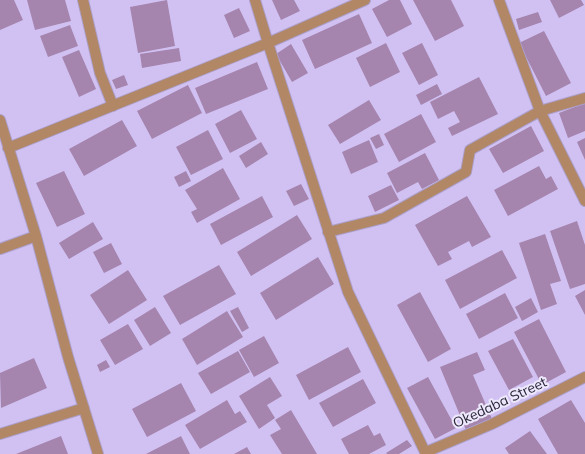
<!DOCTYPE html>
<style>
body{margin:0}
canvas{display:block;background:#d1c1f3}
</style>
<canvas width="585" height="454"></canvas>
<script>
const ctx = document.querySelector('canvas').getContext('2d');
ctx.lineJoin = 'round';
function fill(path, color) { ctx.fillStyle = color; ctx.fill(path, 'evenodd'); }
const poly = rows => new Path2D(rows.map(r => 'M' + r).join(''));
function trace(path, color, width, dash) { ctx.strokeStyle = color; ctx.lineWidth = width; ctx.lineCap = dash ? 'butt' : 'round'; ctx.setLineDash(dash || []); ctx.stroke(path); }
function write(font, color, halo, rows, align = 'center') {
  ctx.font = font + ' Mulish,sans-serif'; ctx.lineWidth = 4; ctx.setLineDash([]); ctx.textBaseline = 'middle'; ctx.strokeStyle = halo; ctx.fillStyle = color; for (const [text, x, y, turn = 0] of rows) {
    ctx.save(); ctx.translate(x, y); ctx.rotate((+turn || 0) * Math.PI / 180); ctx.textAlign = isNaN(turn) ? turn : align; if (halo) ctx.strokeText(text, 0, 0); ctx.fillText(text, 0, 0); ctx.restore();
  }
}
fill(poly([
 [0,0,14,0,23,20,0,30],
 [27,0,65,0,71,21,35,30],
 [167,0,175,46,138,53,130,7],
 [272,0,294,0,300,11,281,20],
 [389,0,400,0,412,24,387,37,372,9],
 [413,0,451,0,464,26,435,41],
 [550,0,581,0,584,5,559,18],
 [239,8,250,31,234,38,224,15],
 [538,12,542,22,519,30,516,19],
 [359,14,372,43,315,69,302,40],
 [70,25,78,46,48,57,40,36],
 [544,31,571,83,546,96,519,43],
 [386,43,400,72,370,87,356,58],
 [422,43,438,75,419,85,402,53],
 [291,44,308,73,292,82,276,54],
 [179,48,181,61,142,68,140,54],
 [79,50,96,89,79,97,62,57],
 [257,62,268,89,206,114,195,88],
 [124,75,128,85,116,89,112,80],
 [479,77,498,114,452,136,448,128,460,122,454,111,438,119,430,102],
 [437,84,442,94,421,105,416,95],
 [188,85,202,113,152,139,137,111],
 [369,100,381,120,340,144,328,125],
 [585,103,585,131,568,138,559,113],
 [241,110,257,139,230,153,215,124],
 [421,114,436,142,399,162,384,134],
 [122,120,137,146,84,176,69,149],
 [531,126,544,151,503,173,489,149],
 [208,130,223,159,191,175,176,147],
 [379,134,384,145,376,149,370,138],
 [585,138,585,160,577,142],
 [369,140,378,162,351,174,342,152],
 [261,142,268,154,246,168,239,156],
 [425,153,439,180,422,189,418,182,397,193,387,173],
 [539,166,546,179,551,176,558,189,508,216,494,190],
 [223,168,240,199,197,223,191,212,197,209,185,190],
 [64,171,85,214,57,227,36,183],
 [186,171,191,181,179,187,174,177],
 [301,184,309,199,294,206,286,191],
 [391,185,399,200,375,212,368,196],
 [262,196,273,217,221,245,210,224],
 [467,196,491,237,472,247,469,241,448,252,452,259,438,266,415,225],
 [297,215,312,239,251,276,237,252],
 [577,221,585,245,585,284,570,289,550,231],
 [93,222,103,239,69,259,59,243],
 [545,234,561,281,550,284,557,304,541,310,519,243],
 [111,243,122,264,104,273,93,252],
 [502,250,517,278,460,309,445,280],
 [318,257,334,284,276,320,260,293],
 [219,265,236,294,180,325,163,296],
 [128,270,147,300,109,324,90,295],
 [585,290,585,315,575,296],
 [420,292,451,349,428,362,397,305],
 [505,293,518,318,479,339,466,314],
 [531,298,538,312,522,321,515,307],
 [155,307,171,333,150,346,134,320],
 [238,307,249,328,242,332,230,311],
 [227,311,243,337,197,365,182,339],
 [539,319,566,372,542,385,514,332],
 [128,324,143,349,115,365,100,340],
 [264,336,279,363,254,377,239,350],
 [513,339,533,377,509,390,488,351],
 [348,347,361,372,309,400,296,375],
 [238,351,250,372,211,394,198,373],
 [477,352,485,370,473,375,492,419,466,430,440,367],
 [34,358,47,388,1,408,0,373],
 [106,360,110,367,100,372,97,365],
 [270,377,282,396,267,405,275,418,259,429,239,396],
 [428,377,456,428,435,439,407,388],
 [363,379,376,403,333,427,319,403],
 [181,383,196,411,147,437,132,409],
 [227,400,235,414,240,411,247,422,200,449,185,425],
 [571,400,585,423,585,454,558,454,538,419],
 [291,410,317,454,282,454,270,435,281,429,275,420],
 [368,425,374,436,380,433,386,445,369,454,349,454,341,439],
 [530,431,547,454,509,454,505,448],
 [61,436,68,454,16,454],
 [181,436,190,454,146,454],
 [407,440,412,446,399,454,387,454,386,453],
 [247,447,251,454,234,454]
]), '#a584ae');
const minor = poly([
 [83,0,100,73,113,106],
 [255,0,268,43,348,292,426,454],
 [499,0,540,111,585,201],
 [0,120,36,236,68,357,98,454],
 [8,148,268,43,365,0],
 [328,232,384,218,466,172,470,150,540,111,585,98],
 [0,249,36,236],
 [0,434,84,408],
 [426,452,492,424,585,377]
]);
trace(minor, '#ac9fca', 12);
trace(minor, '#b18765', 10);
write('14px', '#2b2538', '#eee8fc', [
 ["Okedaba Street",500,403,-25]
]);
</script>
